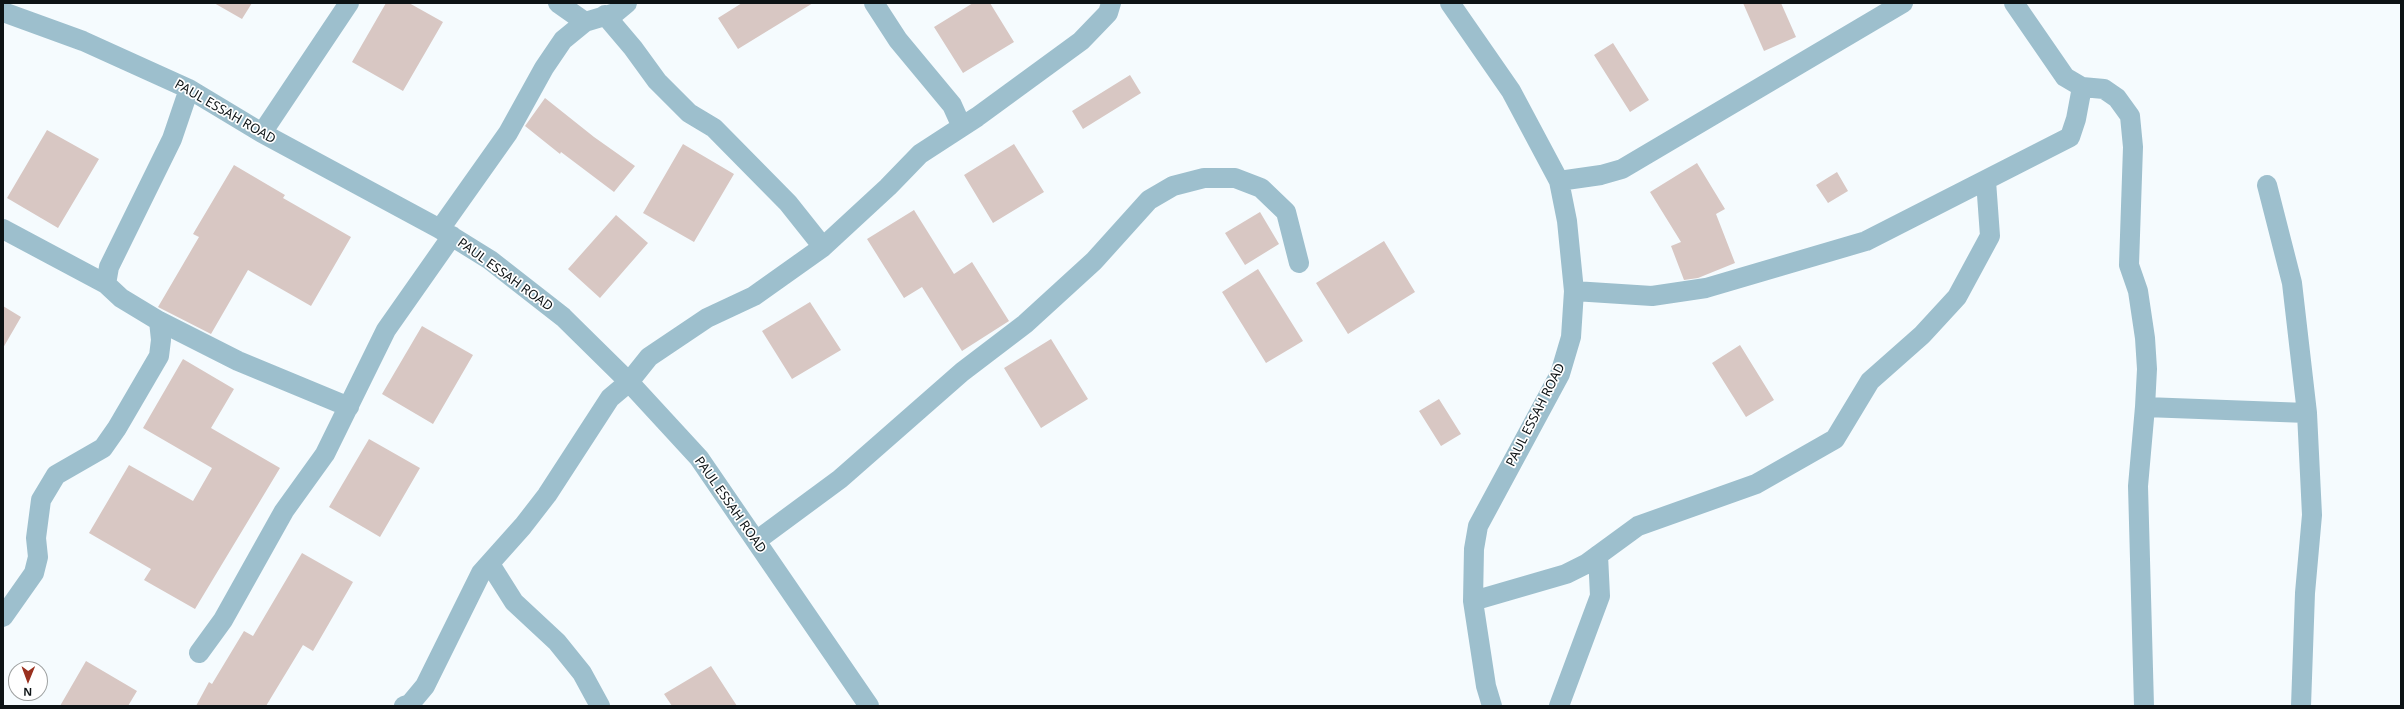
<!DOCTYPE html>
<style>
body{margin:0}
#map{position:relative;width:2404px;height:709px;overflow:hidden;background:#f5fbfe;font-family:"Noto Sans",sans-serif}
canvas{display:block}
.frame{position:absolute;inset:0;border:4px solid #0d1315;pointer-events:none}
.north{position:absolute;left:8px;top:661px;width:40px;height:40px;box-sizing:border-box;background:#fff;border:1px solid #9ea1a1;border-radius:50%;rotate:181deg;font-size:11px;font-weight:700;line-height:16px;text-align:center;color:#0d1315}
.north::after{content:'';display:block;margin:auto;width:14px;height:18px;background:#9a301e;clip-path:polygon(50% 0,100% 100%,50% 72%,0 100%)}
</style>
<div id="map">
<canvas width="2404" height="709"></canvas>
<div class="frame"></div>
<div class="north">N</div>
</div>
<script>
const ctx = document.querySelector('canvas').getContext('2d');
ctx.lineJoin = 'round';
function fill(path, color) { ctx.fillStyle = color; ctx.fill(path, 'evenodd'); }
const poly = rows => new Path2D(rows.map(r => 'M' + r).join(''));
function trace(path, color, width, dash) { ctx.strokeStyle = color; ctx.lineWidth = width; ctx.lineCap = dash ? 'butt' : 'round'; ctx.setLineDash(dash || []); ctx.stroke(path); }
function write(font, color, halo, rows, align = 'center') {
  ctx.font = font + ' "Noto Sans",sans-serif'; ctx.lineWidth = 3.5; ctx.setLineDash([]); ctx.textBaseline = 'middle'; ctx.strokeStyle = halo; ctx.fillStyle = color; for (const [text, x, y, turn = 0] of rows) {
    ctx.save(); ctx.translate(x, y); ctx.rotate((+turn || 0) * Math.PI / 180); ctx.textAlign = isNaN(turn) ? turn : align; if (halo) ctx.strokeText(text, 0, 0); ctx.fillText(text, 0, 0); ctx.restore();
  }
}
fill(poly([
 [214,3,252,3,242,19],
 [386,3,409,3,443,22,403,91,352,62],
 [742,3,813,3,738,49,718,18],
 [973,3,990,3,1014,42,963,73,934,27],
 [1743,3,1781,3,1796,37,1764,51],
 [1613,43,1649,100,1630,112,1594,55],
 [1130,75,1141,93,1083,129,1072,111],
 [545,98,594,137,635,166,614,192,561,152,560,154,525,126],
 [47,130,99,159,58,228,7,198],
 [683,144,734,174,694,242,643,213],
 [1014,144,1044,192,993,223,964,175],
 [1697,163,1725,209,1716,214,1735,263,1698,278,1684,280,1671,246,1681,242,1650,192],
 [234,165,285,195,283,198,351,237,311,306,248,270,211,334,158,307,199,237,193,234],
 [1837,172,1848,191,1828,203,1816,185],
 [914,210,954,274,972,262,1009,321,962,351,922,287,904,298,867,239],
 [1260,212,1279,244,1245,265,1225,233],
 [616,215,648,243,600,298,568,269],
 [1384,241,1415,292,1348,334,1316,283],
 [1258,269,1303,341,1266,363,1222,292],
 [810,302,841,350,792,379,762,331],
 [3,306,21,317,3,348],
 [422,326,473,355,433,424,382,394],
 [1051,339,1088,399,1041,428,1004,368],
 [1740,345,1774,400,1746,417,1712,363],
 [183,359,234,389,211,428,280,468,195,609,144,580,151,569,89,533,129,465,193,501,212,468,143,428],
 [1439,399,1461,434,1441,446,1419,411],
 [369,439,420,468,380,537,329,507],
 [302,553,353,582,313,651,303,645,266,706,196,706,209,682,212,684,244,631,253,636],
 [86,661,137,691,128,706,60,706],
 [711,666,737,706,672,706,664,694]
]), '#d8c7c3');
trace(poly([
 [558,3,585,22],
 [874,3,898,40,952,105,961,125],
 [1450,3,1511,91,1559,181,1567,221,1574,291,1571,337,1560,374,1478,526,1474,549,1473,601,1486,686,1492,706],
 [2014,3,2065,77,2082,87,2104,89,2117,98,2130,116,2133,147,2129,265,2138,291,2145,338,2147,369,2145,407],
 [3,12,83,41,189,89,262,133,440,229,490,260,563,317,629,382,699,458,869,706],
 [605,15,633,48,657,81,689,113,714,128,788,203,823,247],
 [262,133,349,3],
 [1559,181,1601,175,1622,169,1903,3],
 [3,229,106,284,121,298,159,321,238,361,349,407],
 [440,229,508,133,544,68,563,40,585,22,615,13,627,3],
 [106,284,109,267,172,139,189,89],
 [1574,291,1652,296,1706,288,1866,241,2070,137,2076,119,2082,87],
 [756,541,840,479,962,372,1025,324,1094,261,1149,200,1173,186,1204,178,1235,178,1261,188,1286,212,1299,263],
 [490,564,514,602,557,642,582,673,600,706],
 [1473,601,1566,574,1586,564,1638,526,1756,484,1835,439,1870,381,1922,335,1957,297,1990,236,1986,181],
 [3,617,34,573,38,557,36,538,41,500,56,475,103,448,117,428,159,356,161,340,159,321],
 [199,653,223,620,284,511,325,454,386,330,452,236],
 [404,706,410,704,425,686,481,573,523,526,547,495,610,398,629,382,649,357,707,318,754,296,823,247,888,187,920,154,977,117,1081,41,1108,13,1111,3],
 [1559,706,1600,596,1598,555],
 [2144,706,2138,486,2145,407,2307,413,2292,283,2267,185],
 [2301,706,2305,593,2312,515,2307,413]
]), '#9dbfcd', 20);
write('13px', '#0d1315', '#fff', [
 ["PAUL ESSAH ROAD",225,112,30],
 ["PAUL ESSAH ROAD",505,275,36],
 ["PAUL ESSAH ROAD",1536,415,-63],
 ["PAUL ESSAH ROAD",730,505,55]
]);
</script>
